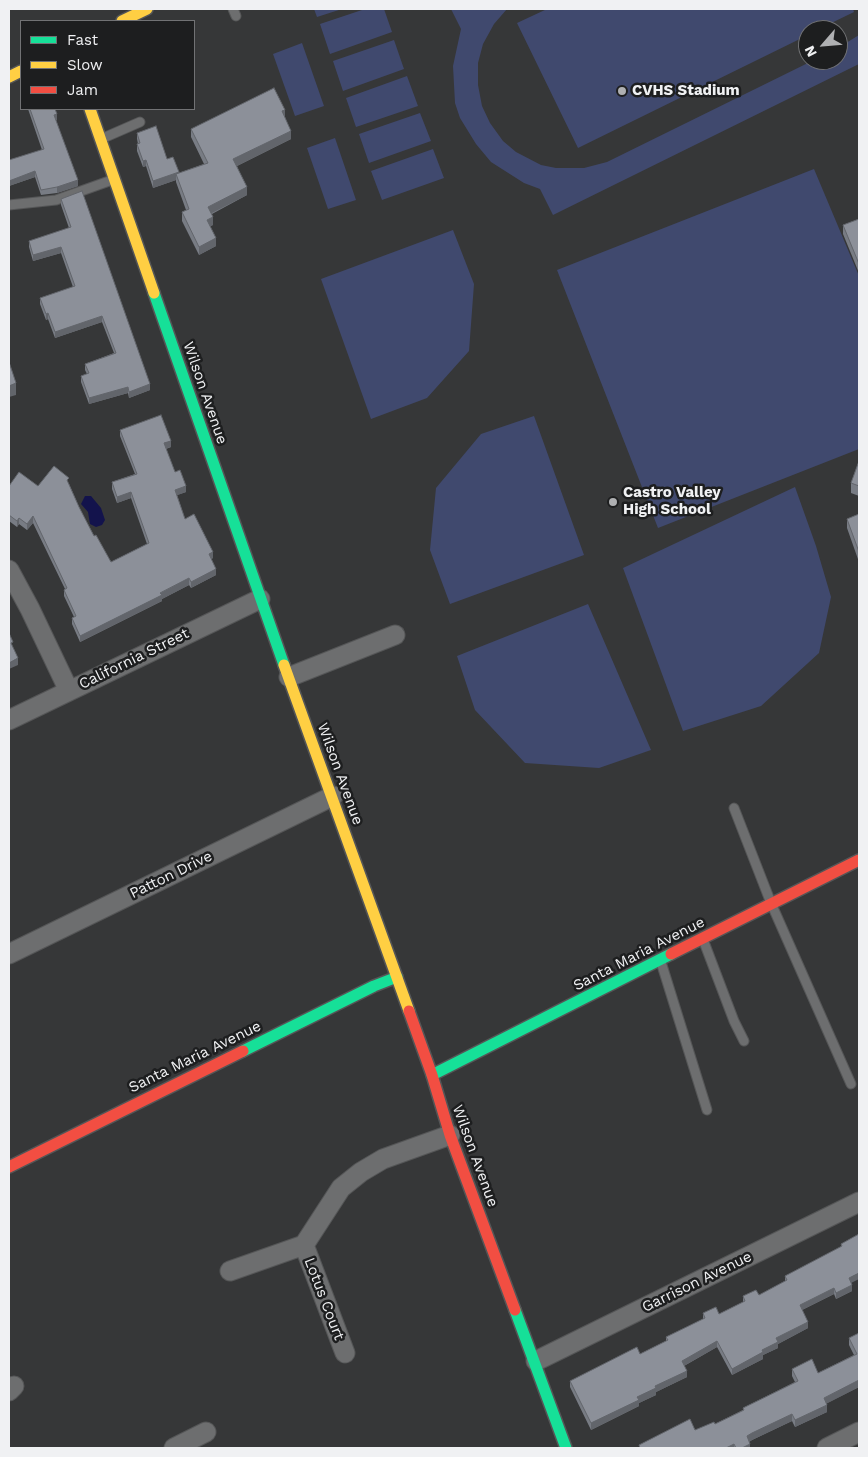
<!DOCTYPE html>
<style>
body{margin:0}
#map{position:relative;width:868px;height:1457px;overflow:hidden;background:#363738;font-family:"Work Sans",sans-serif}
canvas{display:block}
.frame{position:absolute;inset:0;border:10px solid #f0f1f3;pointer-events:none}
.legend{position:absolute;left:20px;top:20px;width:175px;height:90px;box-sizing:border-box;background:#1d1e1f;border:1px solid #717274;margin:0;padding:6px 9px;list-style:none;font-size:15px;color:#f0f1f3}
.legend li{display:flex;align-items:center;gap:10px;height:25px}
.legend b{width:25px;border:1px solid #717274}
.north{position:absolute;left:798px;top:20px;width:50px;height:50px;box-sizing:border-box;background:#1d1e1f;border:1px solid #717274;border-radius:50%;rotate:243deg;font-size:14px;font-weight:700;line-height:20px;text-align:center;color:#f0f1f3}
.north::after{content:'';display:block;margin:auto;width:18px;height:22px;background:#afb0b2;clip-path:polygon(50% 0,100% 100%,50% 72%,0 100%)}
</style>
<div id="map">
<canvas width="868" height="1457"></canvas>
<div class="frame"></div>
<ul class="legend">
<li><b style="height:6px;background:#16e098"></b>Fast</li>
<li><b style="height:6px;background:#ffcf43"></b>Slow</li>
<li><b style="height:6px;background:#f24e42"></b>Jam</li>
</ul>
<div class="north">N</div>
</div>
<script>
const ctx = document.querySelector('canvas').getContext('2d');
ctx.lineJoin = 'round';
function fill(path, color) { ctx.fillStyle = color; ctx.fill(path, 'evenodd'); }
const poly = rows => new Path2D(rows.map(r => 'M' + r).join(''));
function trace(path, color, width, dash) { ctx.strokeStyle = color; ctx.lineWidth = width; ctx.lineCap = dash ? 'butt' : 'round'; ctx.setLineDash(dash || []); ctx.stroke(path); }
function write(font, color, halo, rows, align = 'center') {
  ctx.font = font + ' "Work Sans",sans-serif'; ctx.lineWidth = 5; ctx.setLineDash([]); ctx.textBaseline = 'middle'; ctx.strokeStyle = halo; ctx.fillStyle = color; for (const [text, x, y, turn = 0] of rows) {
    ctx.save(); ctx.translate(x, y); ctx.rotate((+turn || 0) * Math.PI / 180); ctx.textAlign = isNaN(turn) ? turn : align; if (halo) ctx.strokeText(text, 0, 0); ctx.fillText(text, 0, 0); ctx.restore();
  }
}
fill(poly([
 [314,9,342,9,317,17],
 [365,9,384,9,392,32,330,54,320,24],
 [451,9,507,9,494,24,483,44,478,63,478,85,482,106,490,123,503,141,516,152,541,165,556,168,584,168,607,162,814,60,838,60,838,48,859,35,859,64,553,215,540,189,524,183,491,162,476,144,460,118,455,103,453,66,461,29],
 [547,9,853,9,854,12,817,30,808,30,808,35,578,148,517,23],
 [394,40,404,69,343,91,333,61],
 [302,43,324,106,295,116,273,54],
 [407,76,418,106,356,127,346,98],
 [420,113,431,141,369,163,359,134],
 [335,138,356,200,328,209,307,148],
 [433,149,444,178,382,200,371,171],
 [814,169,859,276,859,449,658,528,557,270],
 [453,230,474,284,469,351,427,398,371,419,321,279],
 [534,416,584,555,450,604,430,550,436,488,481,434],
 [795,487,816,546,831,597,819,653,761,706,683,731,623,568],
 [588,604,651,750,599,768,525,763,475,710,457,656]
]), '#40496e');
fill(poly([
 [85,496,91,496,101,508,105,520,102,525,96,527,90,524,88,512,81,504]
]), '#13134c');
const lane = poly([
 [233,9,236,16],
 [101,139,140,122],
 [9,205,56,200,112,180],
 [734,808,771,903,851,1084],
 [704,942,734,1021,744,1041],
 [661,962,707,1110]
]);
const street = poly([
 [9,570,30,609,69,691],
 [289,677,395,635],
 [9,720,260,599],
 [9,954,333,796],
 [304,1245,345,1353],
 [230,1271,304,1245,341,1188,361,1172,383,1159,450,1135],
 [536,1361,859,1202],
 [9,1391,14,1386],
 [174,1448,206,1432],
 [827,1448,859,1432]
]);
const fast = poly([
 [154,293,284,665],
 [243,1051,374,986,397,977],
 [432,1075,671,954],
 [515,1310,566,1448]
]);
const slow = poly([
 [122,21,147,9],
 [9,77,21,71],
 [90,109,154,293],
 [284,665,409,1011]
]);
const jam = poly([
 [671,954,859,860],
 [409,1011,432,1075,450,1135,515,1310],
 [9,1167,243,1051]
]);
trace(lane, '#555657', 11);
trace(street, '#555657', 21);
trace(fast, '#555657', 14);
trace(slow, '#555657', 14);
trace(jam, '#555657', 14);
trace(lane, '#6d6e6f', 9);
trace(street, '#6d6e6f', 19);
trace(fast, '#16e098', 11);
trace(slow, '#ffcf43', 11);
trace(jam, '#f24e42', 11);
fill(poly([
 [28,109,55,109,57,120,56,120,78,186,57,193,41,195,35,177,9,186,9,160,42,150],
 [285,117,291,139,237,166,247,195,212,214,213,225,210,226,216,246,199,255,182,221,182,212,186,210,176,182,176,180,153,188,146,166,143,167,137,151,137,144,138,144,137,139,137,133,167,159,179,173,204,164,191,137,191,129],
 [61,199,150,390,129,398,128,393,89,404,81,382,81,376,87,374,85,370,85,364,114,353,102,322,55,338,48,319,46,320,40,304,40,298,73,287,61,253,33,261,29,247,29,241,69,228,61,205],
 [859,219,859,273,843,234,843,225],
 [120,430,171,447,166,449,175,472,186,492,177,495,185,519,213,558,211,559,216,575,191,588,189,585,162,599,162,601,80,642,72,624,72,618,74,617,64,596,64,590,65,589,33,523,27,530,19,524,17,527,9,521,9,486,38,486,69,484,79,507,94,536,111,562,147,544,131,498,117,503,112,489,112,482,135,474,120,436],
 [859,461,859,496,851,493,851,483],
 [859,514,859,562,847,528,847,519],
 [859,1234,851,1283,852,1291,836,1299,834,1294,802,1310,808,1328,778,1344,778,1348,763,1355,763,1359,732,1375,717,1347,684,1366,687,1377,656,1392,656,1395,639,1403,639,1406,591,1430,570,1387,570,1381,640,1354,666,1341,666,1337,703,1319,703,1313,719,1314,743,1302,743,1296,759,1295,785,1281,785,1276,841,1247,841,1244],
 [859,1333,859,1387,827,1403,827,1412,795,1427,792,1421,752,1440,749,1442,750,1448,639,1448,639,1445,695,1430,715,1424,743,1410,743,1408,795,1382,792,1376,792,1369,818,1373,854,1355,849,1345,849,1338]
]), '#787c84');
fill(poly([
 [285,110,285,118,282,111],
 [57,114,57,120,54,121,54,115],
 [291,131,291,139,233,168,233,159],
 [146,160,146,166,143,167,143,161],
 [35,171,35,177,9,186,9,181],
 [179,172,179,179,176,174,176,180,153,188,153,181],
 [78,180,78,186,57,193,57,187],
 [247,187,247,195,208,215,208,207],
 [213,217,213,225,207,228,207,220],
 [216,238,216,246,199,255,199,247],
 [61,247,61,253,33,261,33,255],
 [48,313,48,319,46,320,46,314],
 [102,316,102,322,55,338,55,332],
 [16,383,16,395,9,397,9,386],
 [150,384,150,390,129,398,129,392],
 [128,387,128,393,89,404,89,398],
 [171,441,171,447,164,449,164,443],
 [186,486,186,492,175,496,175,490],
 [131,492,131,498,117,503,117,497],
 [33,516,33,523,27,530,27,524],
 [19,518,19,524,17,527,17,521],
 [213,552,213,558,209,560,209,554],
 [216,569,216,575,191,588,191,582],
 [189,578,189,585,162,599,162,601,80,642,80,636],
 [18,658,18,665,9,669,9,663],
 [859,1273,859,1279,849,1284,849,1278],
 [852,1285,852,1291,836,1299,836,1293],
 [834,1288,834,1294,800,1311,800,1305],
 [808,1322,808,1328,778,1344,778,1348,763,1355,763,1359,732,1375,732,1369,762,1350,776,1338],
 [717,1341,717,1347,682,1367,682,1361],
 [687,1371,687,1377,656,1392,656,1395,639,1403,639,1406,591,1430,591,1423,655,1386],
 [859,1380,859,1387,824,1405,824,1398],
 [827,1405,827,1412,795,1427,795,1420],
 [792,1414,792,1421,752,1440,747,1443,747,1436,752,1433],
 [734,1444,734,1448,726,1448],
 [750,1444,750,1448,742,1448]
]), '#62656b');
const building = poly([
 [274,88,285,110,282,111,291,131,233,159,247,187,208,207,213,217,207,220,216,238,199,247,182,212,189,209,176,174,208,163,191,129,274,88],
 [30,109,55,109,57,114,54,115,78,180,57,187,41,190,35,171,9,181,9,160,44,149,30,109],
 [156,126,167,159,173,157,179,172,153,181,146,160,143,161,137,144,140,143,137,133,156,126],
 [82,191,150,384,129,392,128,387,89,398,81,376,89,373,85,364,116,353,102,316,55,332,48,313,46,314,40,298,75,286,61,247,33,255,29,241,71,227,61,199,82,191],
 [859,219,859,264,843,225,859,219],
 [9,362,16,383,9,386,9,362],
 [161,415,171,441,164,443,175,472,180,470,186,486,175,490,185,519,194,514,213,552,209,554,216,569,191,582,189,578,160,593,162,595,80,636,72,618,76,616,64,590,67,588,33,516,27,524,19,518,17,521,9,515,9,486,19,472,38,486,54,466,69,478,67,480,79,507,94,536,96,535,111,562,149,543,131,492,117,497,112,482,137,474,120,430,161,415],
 [859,461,859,486,851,483,859,461],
 [859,514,859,552,847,519,859,514],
 [9,633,13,642,11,643,18,658,9,663,9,633],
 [859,1234,859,1273,849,1278,852,1285,836,1293,834,1288,800,1305,808,1322,776,1338,778,1342,762,1350,763,1352,732,1369,717,1341,682,1361,687,1371,655,1386,656,1388,637,1397,639,1400,591,1423,570,1381,637,1347,640,1354,668,1340,666,1337,705,1318,703,1313,716,1307,719,1314,745,1301,743,1296,756,1290,759,1295,787,1280,785,1276,842,1246,841,1244,859,1234],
 [859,1333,859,1380,824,1398,827,1405,795,1420,792,1414,752,1433,747,1436,750,1444,742,1448,736,1448,734,1444,726,1448,640,1448,639,1445,690,1419,695,1430,714,1422,715,1424,744,1410,743,1408,798,1381,792,1369,812,1359,818,1373,857,1354,849,1338,859,1333]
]);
fill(building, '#8c9099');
trace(building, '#62656b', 1);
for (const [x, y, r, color] of [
 [622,91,5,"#afb0b2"],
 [613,502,5,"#afb0b2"]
]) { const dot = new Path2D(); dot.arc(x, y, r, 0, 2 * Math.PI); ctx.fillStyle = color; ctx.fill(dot); trace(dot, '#1d1e1f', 2); }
write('bold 15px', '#f0f1f3', '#1d1e1f', [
 ["CVHS Stadium",632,91],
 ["Castro Valley",623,493],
 ["High School",623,510]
], 'left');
write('15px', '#f0f1f3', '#1d1e1f', [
 ["Wilson Avenue",205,393,71],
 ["California Street",134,659,-26],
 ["Wilson Avenue",340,774,70],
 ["Patton Drive",171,875,-26],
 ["Santa Maria Avenue",639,954,-27],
 ["Santa Maria Avenue",195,1057,-26],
 ["Wilson Avenue",475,1156,70],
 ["Garrison Avenue",697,1282,-26],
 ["Lotus Court",324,1299,69]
]);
</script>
